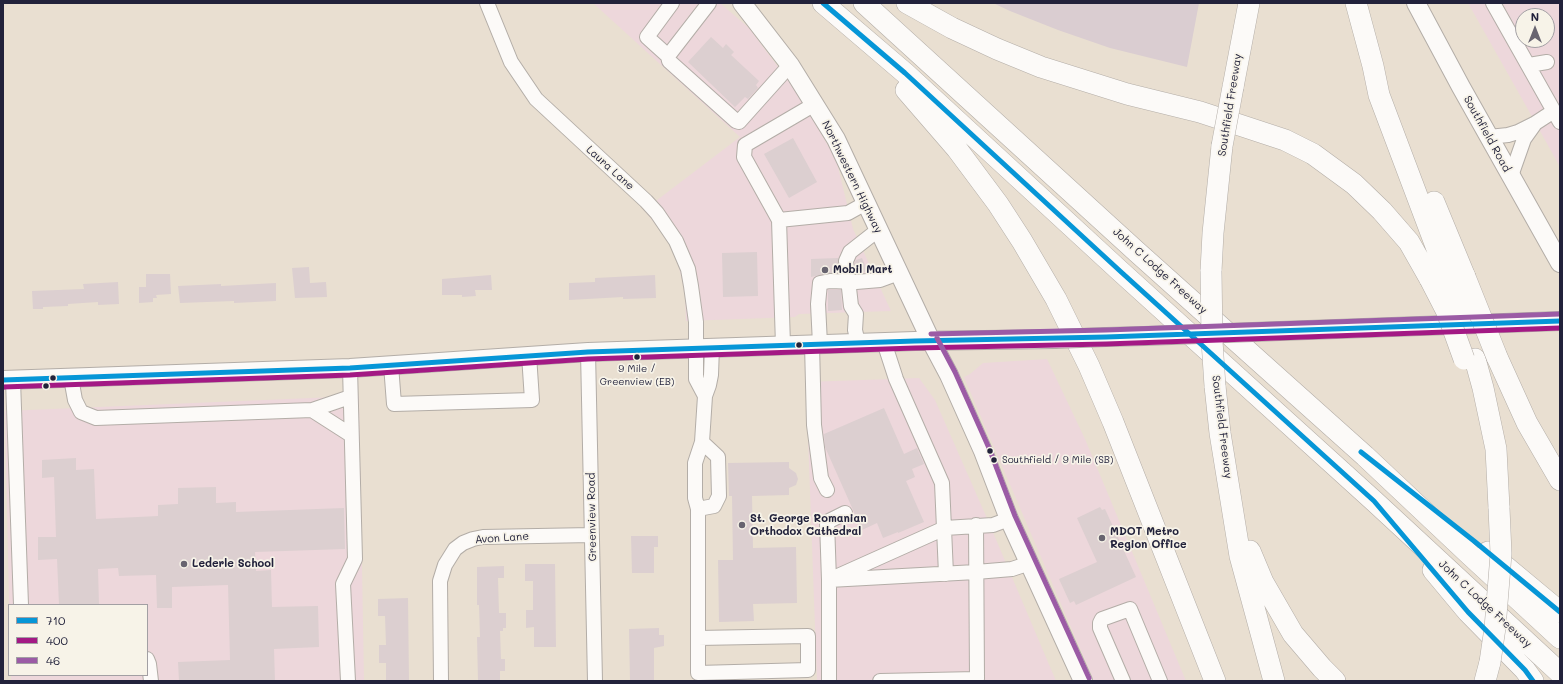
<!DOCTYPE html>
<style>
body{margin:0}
#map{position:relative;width:1563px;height:684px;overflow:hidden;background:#e9dfd1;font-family:Mali,sans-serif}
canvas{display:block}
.frame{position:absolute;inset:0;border:4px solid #22223b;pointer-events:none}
.legend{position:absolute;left:8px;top:604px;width:140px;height:72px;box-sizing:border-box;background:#f7f3e8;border:1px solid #a29fa3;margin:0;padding:5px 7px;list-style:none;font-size:12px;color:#22223b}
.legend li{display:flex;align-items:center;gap:8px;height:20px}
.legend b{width:20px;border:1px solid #a29fa3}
.north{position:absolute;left:1515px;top:8px;width:40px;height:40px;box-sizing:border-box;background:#f7f3e8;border:1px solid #a29fa3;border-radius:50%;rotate:0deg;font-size:11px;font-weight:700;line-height:16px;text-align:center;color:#22223b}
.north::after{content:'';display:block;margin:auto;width:14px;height:18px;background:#686470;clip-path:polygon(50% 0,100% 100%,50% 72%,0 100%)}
</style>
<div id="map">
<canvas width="1563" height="684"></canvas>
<div class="frame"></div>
<ul class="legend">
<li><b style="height:5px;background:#0696d7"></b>710</li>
<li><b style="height:5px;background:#a31984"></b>400</li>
<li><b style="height:5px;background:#9b5ba5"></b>46</li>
</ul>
<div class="north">N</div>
</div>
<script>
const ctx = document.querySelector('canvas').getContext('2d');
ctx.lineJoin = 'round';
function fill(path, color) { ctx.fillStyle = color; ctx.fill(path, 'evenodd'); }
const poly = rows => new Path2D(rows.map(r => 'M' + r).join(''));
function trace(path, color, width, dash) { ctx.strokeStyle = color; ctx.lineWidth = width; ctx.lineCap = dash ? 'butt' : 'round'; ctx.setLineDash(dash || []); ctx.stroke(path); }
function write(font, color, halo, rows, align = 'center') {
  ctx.font = font + ' Mali,sans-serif'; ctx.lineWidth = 3.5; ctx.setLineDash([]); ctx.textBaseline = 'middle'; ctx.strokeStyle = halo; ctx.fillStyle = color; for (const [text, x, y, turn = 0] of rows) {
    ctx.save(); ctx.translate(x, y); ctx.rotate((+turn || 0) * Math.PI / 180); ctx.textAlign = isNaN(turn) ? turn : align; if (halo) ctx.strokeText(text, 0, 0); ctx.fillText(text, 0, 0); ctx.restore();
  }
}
fill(poly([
 [593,3,720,3,749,28,796,91,836,159,853,229,891,311,799,314,795,317,686,321,685,293,677,259,665,236,644,210,740,137],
 [1468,3,1560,3,1560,167,1530,113],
 [1523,16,1547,16,1547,40,1523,40],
 [1047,359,1085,439,1186,681,1094,681,964,377,970,374,983,363],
 [919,378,935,400,986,516,1056,681,817,681,806,382],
 [359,396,364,681,11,681,11,675,147,675,147,605,9,605,5,411]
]), '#edd7db');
fill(poly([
 [993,3,1199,3,1187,67,1110,48,1058,30,1010,11]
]), '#dacdd1');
fill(poly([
 [711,37,723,48,726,44,734,52,731,55,759,81,756,85,758,88,748,99,745,97,735,107,688,62],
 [793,138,817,182,789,198,764,154],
 [757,252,758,296,723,297,722,253],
 [838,258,839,273,829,273,811,277,811,259],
 [862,258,868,272,856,273,855,262,856,260],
 [309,267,310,283,326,282,327,297,295,298,292,268],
 [146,274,170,274,171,294,156,295,157,298,153,298,153,302,139,303,139,287,146,287],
 [491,275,492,290,475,290,476,296,462,297,462,295,442,295,442,279],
 [655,275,656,298,623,299,623,297,569,300,569,283,595,282,595,278],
 [118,282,119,304,98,305,98,302,68,304,68,306,43,307,43,309,33,309,32,291,84,289,83,284],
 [276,283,276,301,234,303,234,301,180,303,178,286,221,284,221,286],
 [828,290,841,290,842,310,828,311],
 [884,408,904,454,917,448,924,464,912,469,915,477,906,481,924,522,898,533,898,532,883,538,877,523,862,530,825,447,824,434],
 [76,458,76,470,94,469,96,519,158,516,158,505,178,504,178,488,216,487,216,503,236,502,236,512,344,508,345,549,255,552,256,571,271,570,272,607,318,606,319,647,274,649,275,681,179,681,178,662,230,660,228,585,172,587,172,608,157,608,156,575,119,576,118,568,98,569,99,605,59,605,57,559,38,560,38,537,56,537,54,477,42,478,42,460],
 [789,462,789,468,796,473,798,479,796,485,789,488,789,495,752,496,753,548,796,547,797,603,753,604,754,621,719,622,718,560,733,560,732,496,729,496,728,463],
 [1100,507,1102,510,1105,509,1136,577,1076,605,1074,601,1070,603,1059,579,1097,562,1077,518],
 [631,536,658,536,658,547,654,547,654,573,632,573],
 [525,564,555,564,556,647,534,647,534,627,526,628,526,610,533,610,533,581,525,581],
 [504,566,504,578,498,578,499,613,506,613,506,628,503,628,503,631,500,631,501,659,505,659,505,671,500,671,500,681,478,681,477,637,480,637,479,605,477,605,477,567],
 [408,598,409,681,386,681,386,663,379,663,379,645,386,645,385,616,378,616,378,599],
 [659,628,659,635,664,635,664,646,654,648,654,681,630,681,629,629]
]), '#dccfd0');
const minor = poly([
 [487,3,511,62,536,99,646,201,657,213,676,241,688,269,691,286,696,322,696,379,705,396,709,385,711,375,712,347],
 [709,3,668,56,669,61,736,121,739,122,790,65],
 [1493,3,1560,122],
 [668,56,647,37,672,3],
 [1529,65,1547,62],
 [1489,137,1508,135,1518,132,1534,124,1554,111],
 [1511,176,1524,139,1534,125],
 [779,220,848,213,866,203],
 [884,342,896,379,942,483,946,574],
 [858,343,855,330,856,314,851,306,846,261,850,252,878,230],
 [812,344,814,425,821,478,827,490],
 [820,344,818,304,820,283,830,281,856,282,880,280,899,273],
 [783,345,779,220,744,157,745,145,815,104],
 [588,352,595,681],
 [391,365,394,404,532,400,529,355],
 [71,378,75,400,81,412,96,418,312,410,350,397],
 [13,380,21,605],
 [312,410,351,435],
 [698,509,714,506,719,496,718,457,702,442],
 [845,513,827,522,829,580,976,572,1012,569,1030,563],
 [698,638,698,673,808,670,808,636,698,638,698,509,695,498,695,463,702,442,705,396],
 [147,659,149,664,151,681],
 [348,681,343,584,355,559,350,368],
 [441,681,440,581,445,565,455,549,463,543,473,539,483,537,592,535],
 [829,681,829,580,945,528,993,525,1009,519],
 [880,681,977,679,976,525],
 [1123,681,1100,628,1100,623,1102,619,1130,609,1160,681]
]);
const major = poly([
 [742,3,790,65,836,139,931,341,949,375,983,451,1009,519,1083,681],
 [1416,3,1461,87,1560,263],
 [1280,331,1560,321],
 [1106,337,1144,336],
 [3,380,350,368,588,352,915,341,1054,339]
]);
const highway = poly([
 [823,3,905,73,1120,271,1374,501,1560,673],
 [864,3,1137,252,1365,456,1468,553,1560,638],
 [907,3,952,28,997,49,1041,67,1127,94,1200,112,1285,140,1313,154,1354,184,1382,211,1409,242,1430,279],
 [1356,3,1373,66,1379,95,1448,278],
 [1233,87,1249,3],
 [906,90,957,149,998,204,1022,241,1056,299,1089,366,1113,422,1215,681],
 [1434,202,1465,277],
 [1211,271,1213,233,1222,146],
 [1497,357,1527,423,1560,480],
 [1475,359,1483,388,1496,449,1499,508],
 [1215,386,1220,433,1240,556,1274,681],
 [1250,551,1263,582,1293,634,1322,668,1335,681],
 [1488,552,1560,612],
 [1433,570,1468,612,1525,670,1533,681],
 [1485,681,1490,662]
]);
trace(minor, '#b3ada7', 16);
trace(major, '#b3ada7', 20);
trace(highway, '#b3ada7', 22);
trace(minor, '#fcfaf8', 14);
trace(major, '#fcfaf8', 18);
trace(highway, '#fcfaf8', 21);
const majorBridge = poly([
 [1144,336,1280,331],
 [1054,339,1106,337]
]);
const highwayBridge = poly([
 [1222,146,1233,87],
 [1211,271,1212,341,1215,386],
 [1465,277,1497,357],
 [1448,278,1459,313],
 [1430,279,1447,312,1464,359],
 [1490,662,1495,628,1501,554,1499,508]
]);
trace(majorBridge, '#b3ada7', 20, []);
trace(highwayBridge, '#b3ada7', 22, []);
trace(majorBridge, '#fcfaf8', 18);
trace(highwayBridge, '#fcfaf8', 21);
trace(poly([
 [823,3,905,73,1120,271,1374,501,1468,612,1525,670,1533,681],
 [3,380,350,368,588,352,915,341,1106,337,1560,321],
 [1361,452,1474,541,1560,612]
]), '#0696d7', 5);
trace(poly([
 [3,387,350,375,588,359,915,348,1106,344,1560,328]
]), '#a31984', 5);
trace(poly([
 [931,334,1106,330,1560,314],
 [937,338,955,372,989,448,1015,516,1089,678]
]), '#9b5ba5', 5);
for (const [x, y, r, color] of [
 [825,270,4,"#686470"],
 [799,345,3.5,"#22223b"],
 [637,357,3.5,"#22223b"],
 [53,378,3.5,"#22223b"],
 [46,386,3.5,"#22223b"],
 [990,451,3.5,"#22223b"],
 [994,460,3.5,"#22223b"],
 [742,525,4,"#686470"],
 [1102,538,4,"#686470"],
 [184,564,4,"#686470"]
]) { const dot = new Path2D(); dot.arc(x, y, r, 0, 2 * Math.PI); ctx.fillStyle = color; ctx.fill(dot); trace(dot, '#f7f3e8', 1.5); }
write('10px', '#22223b', '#f7f3e8', [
 ["9 Mile /",637,369],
 ["Greenview (EB)",637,382],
 ["Southfield / 9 Mile (SB)",1002,460,"left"]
]);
write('11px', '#22223b', '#f7f3e8', [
 ["Southfield Freeway",1230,105,-81],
 ["Southfield Road",1487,134,61],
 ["Laura Lane",610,168,42],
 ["Northwestern Highway",852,177,64],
 ["John C Lodge Freeway",1160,271,42],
 ["Southfield Freeway",1222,427,83],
 ["Greenview Road",592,517,-91],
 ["Avon Lane",502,538,-4],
 ["John C Lodge Freeway",1485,604,43]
]);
write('bold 11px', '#22223b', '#f7f3e8', [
 ["Mobil Mart",833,270],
 ["St. George Romanian",750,519],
 ["Orthodox Cathedral",750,532],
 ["MDOT Metro",1110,532],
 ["Region Office",1110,545],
 ["Lederle School",192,564]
], 'left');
</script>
